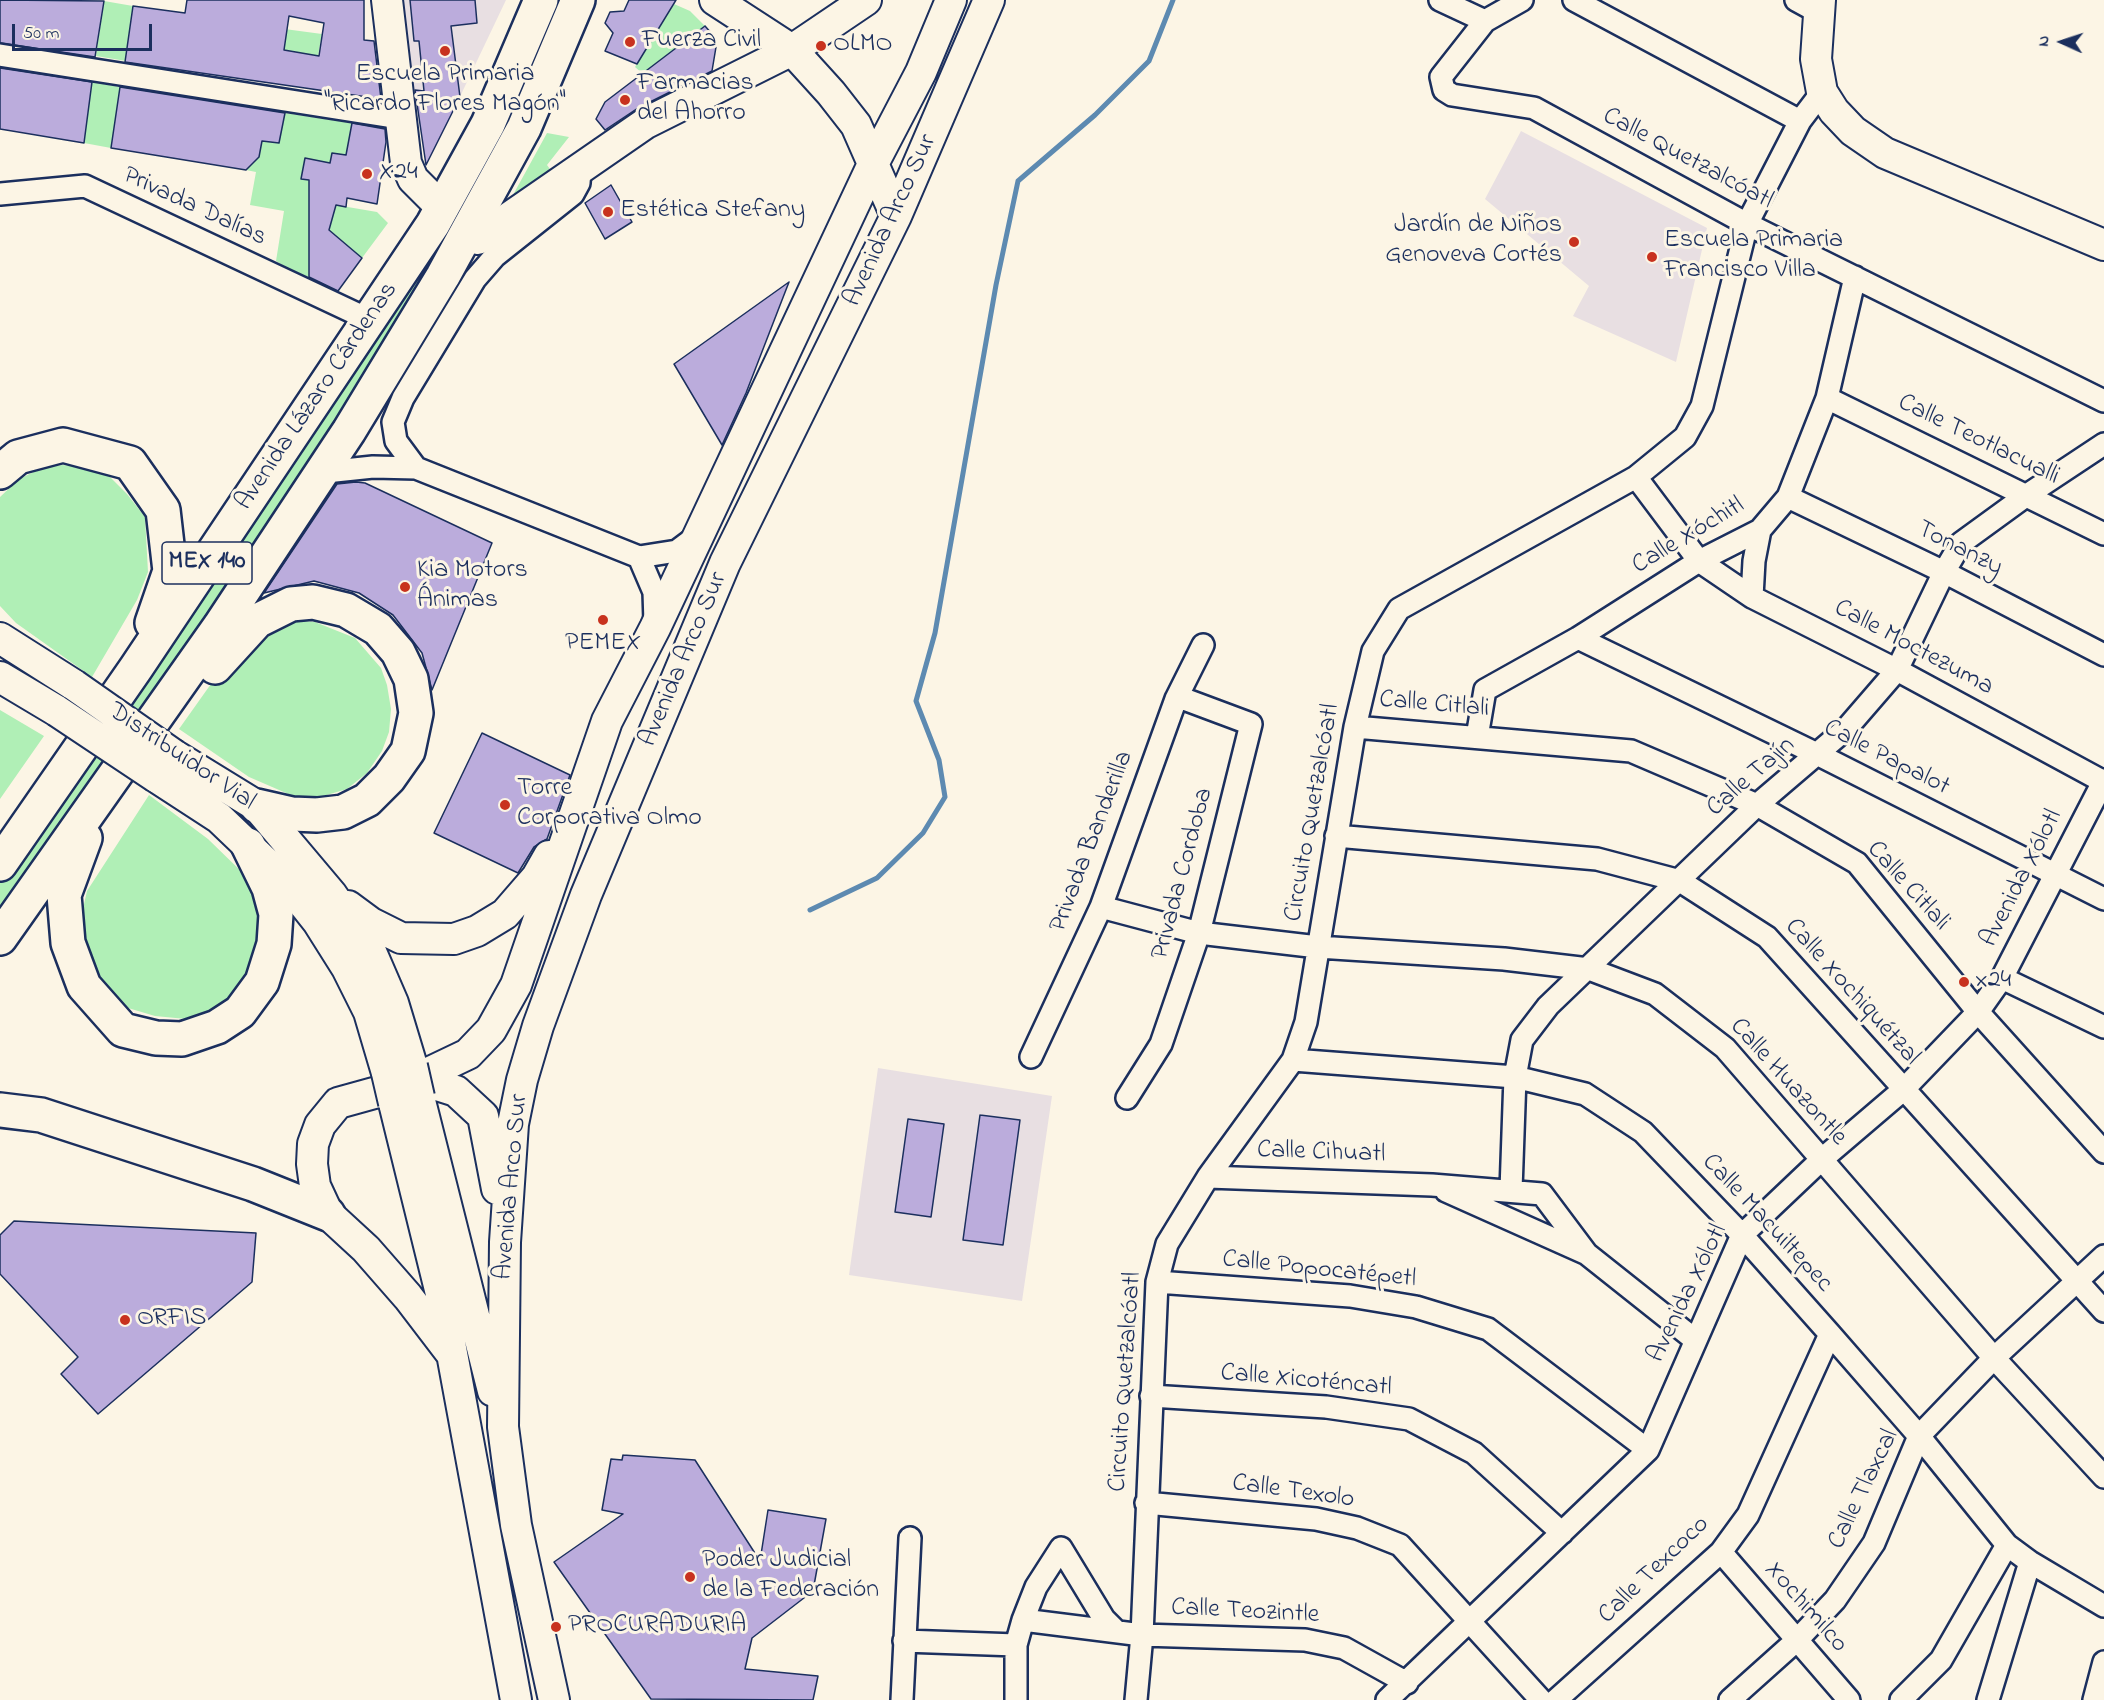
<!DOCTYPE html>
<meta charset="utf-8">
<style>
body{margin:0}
#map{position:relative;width:2104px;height:1700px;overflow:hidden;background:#fcf5e5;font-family:"Indie Flower",sans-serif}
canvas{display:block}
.north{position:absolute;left:2032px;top:12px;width:60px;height:60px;-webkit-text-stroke:4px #fcf5e5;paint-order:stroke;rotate:273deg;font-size:16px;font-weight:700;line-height:24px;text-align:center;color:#1b2f5e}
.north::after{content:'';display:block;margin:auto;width:21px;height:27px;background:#1b2f5e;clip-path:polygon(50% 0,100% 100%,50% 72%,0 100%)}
.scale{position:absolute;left:12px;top:24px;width:140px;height:27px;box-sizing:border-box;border:3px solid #1b2f5e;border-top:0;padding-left:8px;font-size:18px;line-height:21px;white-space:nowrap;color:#1b2f5e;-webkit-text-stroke:4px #fcf5e5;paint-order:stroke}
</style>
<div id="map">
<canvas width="2104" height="1700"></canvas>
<div class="north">N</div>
<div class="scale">50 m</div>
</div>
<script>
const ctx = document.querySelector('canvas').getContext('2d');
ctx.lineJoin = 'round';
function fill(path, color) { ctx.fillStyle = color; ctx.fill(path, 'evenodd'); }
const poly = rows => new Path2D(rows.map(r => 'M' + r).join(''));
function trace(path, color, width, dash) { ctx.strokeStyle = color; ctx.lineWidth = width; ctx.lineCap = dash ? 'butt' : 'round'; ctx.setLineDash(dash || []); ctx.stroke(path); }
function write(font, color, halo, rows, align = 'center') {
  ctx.font = font + ' "Indie Flower",sans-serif'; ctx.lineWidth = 6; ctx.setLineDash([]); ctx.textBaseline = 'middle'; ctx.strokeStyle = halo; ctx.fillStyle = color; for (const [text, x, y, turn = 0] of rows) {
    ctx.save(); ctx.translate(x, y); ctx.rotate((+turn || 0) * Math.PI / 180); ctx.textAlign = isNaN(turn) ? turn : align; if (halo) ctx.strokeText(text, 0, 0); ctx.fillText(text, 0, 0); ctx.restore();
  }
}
fill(poly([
 [403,0,506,0,446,126,419,124],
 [1521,131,1707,228,1676,362,1573,316,1589,286,1485,199],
 [878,1068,1052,1096,1022,1301,849,1275]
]), '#e8dfe2');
fill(poly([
 [104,1,133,6,126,61,96,56],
 [674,4,690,11,705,26,643,74,635,67],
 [559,24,483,218,143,725,115,705,431,205],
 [277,28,322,34,312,89,293,52,284,50],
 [92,82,120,87,111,148,84,143],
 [268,110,276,111,271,142,279,142,285,113,352,123,346,155,332,153,330,163,305,158,301,179,309,180,309,282,276,261,284,211,250,205,256,172,246,170,259,157],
 [547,133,569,137,547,165,560,183,502,215],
 [336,205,377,212,388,223,362,258,329,230],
 [62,465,85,467,110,477,127,494,145,517,148,572,137,600,92,677,16,623,0,606,0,497,19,479,40,469],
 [292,620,315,622,355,638,381,668,387,685,391,709,389,732,382,751,367,773,347,789,320,797,293,796,249,777,179,729,240,643],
 [0,710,44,736,0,799],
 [93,743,118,759,0,922,0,876],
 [149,795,208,839,246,876,262,909,264,937,254,967,239,991,213,1011,186,1019,155,1016,128,1008,106,994,81,948,82,913,87,891]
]), '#b0efb6');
trace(poly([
 [810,910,877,878,923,833,945,797,939,760,916,701,935,633,996,285,1018,181,1095,115,1149,61,1173,0]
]), '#5d8ab1', 5);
const building = poly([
 [0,0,104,1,95,57,0,43,0,0],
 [187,0,364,0,364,40,374,41,381,99,125,62,133,6,185,13,187,0],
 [289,16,324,23,319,56,284,50,289,16],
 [410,0,475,0,477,23,451,26,460,97,426,165,415,90,424,91,419,41,414,41,410,0],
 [629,0,676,0,637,64,605,51,613,33,605,23,610,12,624,11,629,0],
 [705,26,712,34,716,47,712,71,638,108,605,130,596,119,605,102,705,26],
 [0,68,92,82,84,143,0,129,0,68],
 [120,87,285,113,279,143,262,141,259,157,246,170,111,148,120,87],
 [352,123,385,129,386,142,377,204,347,198,346,207,336,205,329,230,362,258,338,291,309,277,309,180,301,179,305,158,330,163,332,153,346,155,352,123],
 [611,185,632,222,605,239,585,203,611,185],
 [789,282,746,393,722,445,674,364,789,282],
 [356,482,365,483,492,543,432,690,422,653,393,615,359,593,314,581,264,593,337,484,356,482],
 [482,733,570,775,547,839,534,847,518,873,434,833,482,733],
 [980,1115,1020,1120,1003,1245,963,1240,980,1115],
 [908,1119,944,1124,931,1217,895,1212,908,1119],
 [14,1221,256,1233,252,1282,98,1414,61,1374,78,1357,0,1274,0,1235,14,1221],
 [623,1455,695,1460,760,1561,768,1510,826,1519,813,1591,752,1638,745,1669,818,1676,813,1700,651,1699,554,1562,623,1514,602,1510,611,1459,622,1460,623,1455]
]);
fill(building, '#bbacdc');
trace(building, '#1b2f5e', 1.5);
const street = poly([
 [1440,0,1485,21],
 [1522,0,1485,21,1441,77,1444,90,1452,95,1534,108,1747,224,2104,401],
 [1574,0,1800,121],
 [1796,0,1818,12],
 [0,55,399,118],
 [0,194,85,186,357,314],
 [1827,398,2104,534],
 [416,468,396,441,393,422,403,398,475,279,495,256,573,194,579,183,580,169],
 [335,471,373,467,416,468,639,557,677,551,697,536],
 [1636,477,1699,561,1752,597,1897,670,2104,782],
 [1788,497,1944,572,2104,655],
 [639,557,654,592,655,623],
 [1752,597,1754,561,1760,530],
 [1578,638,1819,755,2104,899],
 [1355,727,1631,751,1757,805,1857,863,1978,1012,2104,1152],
 [1477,737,1485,690,1578,638,1699,561,1760,530,1788,497,1827,398,1855,277],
 [1336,836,1597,859,1680,881,1767,937,2104,1311],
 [1101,907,1199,933,1318,947,1504,959,1589,969,1655,994,1725,1048,1994,1358,2104,1477],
 [2002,978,2104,1027],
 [1031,1057,1101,907,1176,699,1203,645],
 [1293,1060,1515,1077,1585,1094,1643,1132,1742,1235,1830,1334,1919,1436,2007,1545,2030,1562,2104,1606],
 [1127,1098,1161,1044,1199,933,1251,724,1184,699,1176,699],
 [1208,1177,1432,1185,1542,1194,1587,1254],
 [1511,1190,1515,1077,1522,1040,1548,1006,1757,805,1846,729,1897,670,1944,572,1961,543,2027,495,2104,444],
 [1446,1191,1587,1254,1694,1339],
 [1157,1282,1350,1296,1416,1307,1488,1329,1648,1450],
 [1151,1396,1326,1407,1409,1419,1474,1453,1562,1533],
 [1146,1503,1316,1519,1357,1528,1400,1545,1541,1700],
 [1721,1552,1849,1700],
 [1023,1620,1142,1635,1305,1640,1344,1648,1407,1683],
 [904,1641,1016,1645],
 [902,1700,910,1538],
 [1016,1700,1016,1645,1023,1620,1036,1587,1061,1548,1104,1619,1115,1630],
 [1136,1700,1142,1635,1157,1282,1167,1244,1208,1177,1293,1060,1306,1022,1355,727,1373,651,1399,609,1636,477,1685,437,1702,406,1747,224,1800,121,1822,92],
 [1387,1700,1648,1450,1742,1235,1821,1160,1903,1090,1978,1012,2002,978,2104,780],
 [1556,1700,1721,1552,1748,1515,1830,1334],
 [1730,1700,1797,1640,1835,1600,1874,1543,1919,1436,1994,1358,2104,1256],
 [1901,1700,1941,1660,2007,1545],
 [1988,1700,2030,1562],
 [2094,1700,2104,1662]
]);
const secondary = poly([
 [387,0,406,163,413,179,433,199],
 [715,0,792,50,831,93,856,125,896,216],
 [1820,0,1816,59,1822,92,1834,111,1853,131,1885,153,2104,245],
 [478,239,646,123,792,50,866,0],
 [0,638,74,685],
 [0,677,57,711],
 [174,755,257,806,332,895,371,952,393,1003,412,1066],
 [156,777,219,818,287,883,318,922,347,968,369,1012,387,1073],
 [348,906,371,923,401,938,454,939,477,931,505,914,537,877,549,856],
 [406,1085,437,1085,456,1091,483,1116,497,1189],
 [419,1097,493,1391],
 [394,1103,441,1294,516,1700],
 [450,1352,408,1297,366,1249,328,1214,315,1186,312,1164,313,1144,320,1125,338,1103,403,1085,468,1054,491,1030,516,985,607,721,655,628,874,162,921,72,951,0],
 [554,1700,516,1525,503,1427,505,1242,513,1124,522,1080,538,1026,586,895,725,563,896,216,989,0]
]);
const highway = poly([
 [0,472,18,457,63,445,130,463,163,510,170,571,152,623],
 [215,667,257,621,291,604,313,602,346,610,378,629,398,652,411,679,416,713,408,751,389,778,367,800,343,812,317,815,292,814,257,806],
 [85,838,64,895,68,943,84,986,123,1030,156,1038,182,1039,217,1027,240,1012,262,982,274,944,276,914,269,888,248,845],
 [0,864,136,668,433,224,488,124,541,0],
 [0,938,220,626,349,431,443,276,524,128,578,0],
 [0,1110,41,1115,253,1184,328,1214]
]);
trace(street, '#1b2f5e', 26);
trace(secondary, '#1b2f5e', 34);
trace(highway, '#1b2f5e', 38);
trace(street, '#fcf5e5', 21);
trace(secondary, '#fcf5e5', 30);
trace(highway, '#fcf5e5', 33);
const secondaryBridge = poly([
 [74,685,174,755],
 [57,711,156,777],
 [412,1066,419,1097],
 [387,1073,394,1103]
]);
trace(secondaryBridge, '#1b2f5e', 34, []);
trace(secondaryBridge, '#fcf5e5', 30);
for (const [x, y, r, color] of [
 [630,42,6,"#c8321e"],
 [821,46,6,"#c8321e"],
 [445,51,6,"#c8321e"],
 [625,100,6,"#c8321e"],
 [367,174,6,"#c8321e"],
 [608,212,6,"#c8321e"],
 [1574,242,6,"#c8321e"],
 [1652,257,6,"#c8321e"],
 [405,587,6,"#c8321e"],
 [603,620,6,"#c8321e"],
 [505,805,6,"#c8321e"],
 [1964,982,6,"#c8321e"],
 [125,1320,6,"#c8321e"],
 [690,1577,6,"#c8321e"],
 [556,1627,6,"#c8321e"]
]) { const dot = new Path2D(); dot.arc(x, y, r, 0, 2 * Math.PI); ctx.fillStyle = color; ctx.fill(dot); trace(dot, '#fcf5e5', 2); }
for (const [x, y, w] of [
 [207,563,90]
]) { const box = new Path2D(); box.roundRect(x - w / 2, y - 21, w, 42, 4.5); ctx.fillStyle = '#fcf5e5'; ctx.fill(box); trace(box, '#1b2f5e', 1.5); }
write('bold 24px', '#1b2f5e', null, [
 ["MEX 140",207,563]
]);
write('26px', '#1b2f5e', '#fcf5e5', [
 ["Fuerza Civil",642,42],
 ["OLMO",833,46],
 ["Escuela Primaria",445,76,"center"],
 ["\"Ricardo Flores Magón\"",445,106,"center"],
 ["Farmacias",637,85],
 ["del Ahorro",637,115],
 ["X24",379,174],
 ["Estética Stefany",620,212],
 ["Jardín de Niños",1562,227,"right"],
 ["Genoveva Cortés",1562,257,"right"],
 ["Escuela Primaria",1664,242],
 ["Francisco Villa",1664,272],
 ["Kia Motors",417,572],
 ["Ánimas",417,602],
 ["PEMEX",603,645,"center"],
 ["Torre",517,790],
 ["Corporativa Olmo",517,820],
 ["x24",1976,982],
 ["ORFIS",137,1320],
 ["Poder Judicial",702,1562],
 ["de la Federación",702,1592],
 ["PROCURADURIA",568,1627]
], 'left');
write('26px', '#1b2f5e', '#fcf5e5', [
 ["Calle Quetzalcóatl",1687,160,28],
 ["Privada Dalías",194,208,25],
 ["Avenida Arco Sur",892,221,-65],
 ["Avenida Lázaro Cárdenas",318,397,-56],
 ["Calle Teotlacualli",1978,441,26],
 ["Calle Xóchitl",1689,537,-31],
 ["Tonanzy",1959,550,27],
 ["Calle Moctezuma",1913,649,28],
 ["Avenida Arco Sur",685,660,-67],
 ["Calle Citlali",1434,706,5],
 ["Distribuidor Vial",181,758,34],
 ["Calle Papalot",1886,759,27],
 ["Calle Tajín",1752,778,-41],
 ["Circuito Quetzalcóatl",1314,813,-80],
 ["Privada Banderilla",1093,842,-69],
 ["Privada Cordoba",1184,874,-75],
 ["Avenida Xólotl",2023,879,-63],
 ["Calle Citlali",1907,887,48],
 ["Calle Xochiquétzal",1851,993,48],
 ["Calle Huazontle",1787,1083,48],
 ["Calle Cihuatl",1321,1154,2],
 ["Avenida Arco Sur",513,1187,-85],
 ["Calle Macuiltepec",1766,1224,47],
 ["Calle Popocatépetl",1319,1271,6],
 ["Avenida Xólotl",1689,1294,-64],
 ["Circuito Quetzalcóatl",1127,1382,-86],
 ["Calle Xicoténcatl",1306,1382,5],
 ["Calle Tlaxcal",1865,1490,-64],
 ["Calle Texolo",1293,1493,8],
 ["Calle Texcoco",1655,1571,-44],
 ["Xochimilco",1805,1608,49],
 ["Calle Teozintle",1245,1613,3]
]);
</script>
